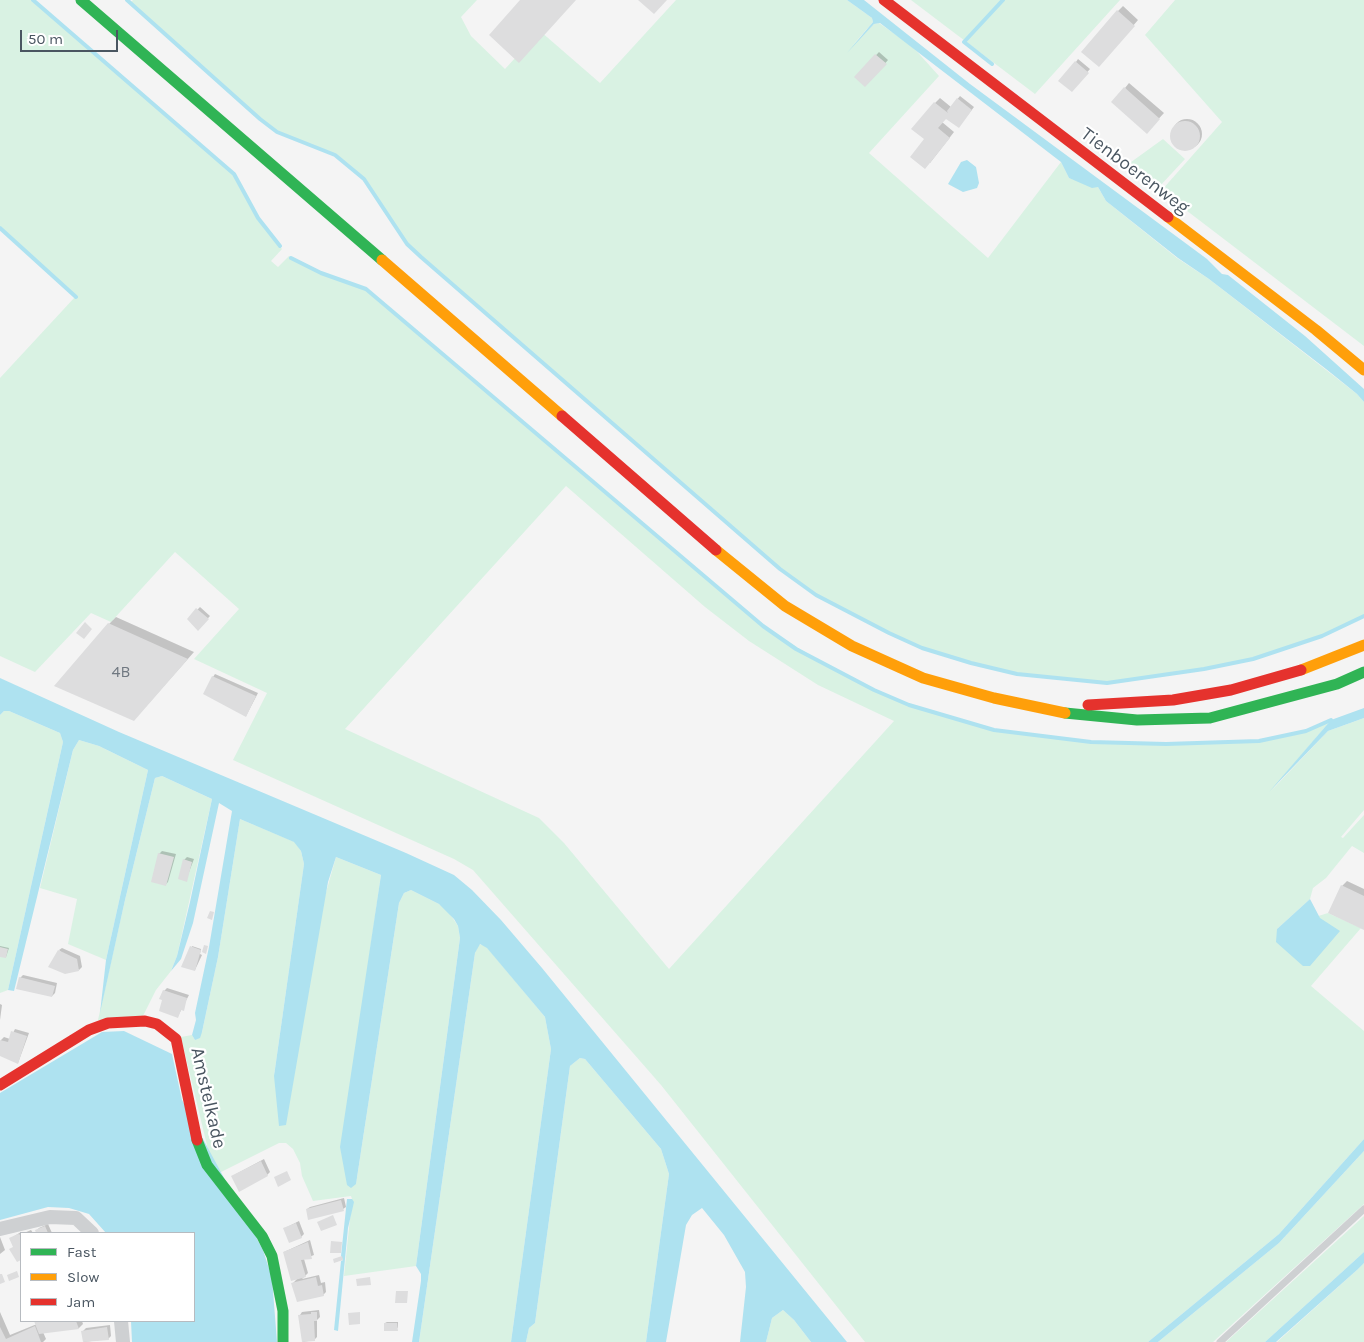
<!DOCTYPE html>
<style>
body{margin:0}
#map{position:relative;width:1364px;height:1342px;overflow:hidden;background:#f4f4f4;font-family:Karla,sans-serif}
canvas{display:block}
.legend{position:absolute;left:20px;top:1232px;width:175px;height:90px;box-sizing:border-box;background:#fff;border:1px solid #b7bbc0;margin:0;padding:6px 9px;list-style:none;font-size:15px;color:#4a5661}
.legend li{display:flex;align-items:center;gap:10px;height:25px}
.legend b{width:25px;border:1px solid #b7bbc0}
.scale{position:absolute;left:20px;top:30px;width:98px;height:22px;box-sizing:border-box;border:2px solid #4a5661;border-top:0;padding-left:6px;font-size:15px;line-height:18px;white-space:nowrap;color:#4a5661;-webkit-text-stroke:4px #fff;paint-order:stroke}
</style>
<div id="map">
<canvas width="1364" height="1342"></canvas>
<ul class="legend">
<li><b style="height:6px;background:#30b455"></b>Fast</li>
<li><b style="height:6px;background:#ff9f0a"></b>Slow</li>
<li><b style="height:6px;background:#e5322d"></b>Jam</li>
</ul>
<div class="scale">50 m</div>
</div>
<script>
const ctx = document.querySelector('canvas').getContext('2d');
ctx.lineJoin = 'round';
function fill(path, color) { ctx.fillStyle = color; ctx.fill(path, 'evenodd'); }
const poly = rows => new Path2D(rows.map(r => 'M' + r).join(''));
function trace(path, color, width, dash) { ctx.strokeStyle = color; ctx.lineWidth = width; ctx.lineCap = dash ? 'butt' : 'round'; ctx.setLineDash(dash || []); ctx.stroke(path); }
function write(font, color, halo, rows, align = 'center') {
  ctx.font = font + ' Karla,sans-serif'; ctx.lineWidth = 4.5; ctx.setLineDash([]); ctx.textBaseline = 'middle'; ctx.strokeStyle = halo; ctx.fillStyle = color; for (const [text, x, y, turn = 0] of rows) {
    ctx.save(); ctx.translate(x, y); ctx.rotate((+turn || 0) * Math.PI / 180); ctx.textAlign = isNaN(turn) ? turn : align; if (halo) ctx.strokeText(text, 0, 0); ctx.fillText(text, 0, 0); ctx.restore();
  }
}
fill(poly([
 [0,0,33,0,234,174,258,218,282,249,271,261,278,267,289,256,321,273,366,289,763,626,832,669,909,705,947,717,994,730,1091,742,1166,744,1259,741,1306,731,1331,720,1271,791,1328,731,1364,718,1364,810,1341,837,1343,838,1364,815,1364,853,1352,846,1326,878,1313,888,1310,899,1277,929,1328,913,1361,928,1311,986,1364,1031,1364,1139,1279,1234,1148,1342,865,1342,661,1085,473,870,454,859,233,760,267,693,194,659,239,609,175,552,111,622,91,613,35,672,0,656,0,378,75,297,0,228],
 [566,486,705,607,749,641,818,685,894,721,669,969,564,843,539,818,345,729],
 [133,0,477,0,461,17,471,36,505,69,540,31,600,83,676,0,847,0,872,18,873,22,853,45,874,24,879,23,912,46,939,76,869,153,988,258,1061,162,1069,178,1098,187,1106,201,1177,258,1209,279,1357,394,1364,402,1364,616,1322,636,1253,659,1204,669,1107,683,1017,674,971,663,922,648,889,633,816,595,780,569,421,257,407,244,364,179,335,155,277,132,260,119,130,3],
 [911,0,1120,0,1035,94],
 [1175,0,1364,0,1364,346,1161,191,1222,122,1145,35],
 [1163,139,1185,159,1159,187,1127,165],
 [4,711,9,711,60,733,63,742,8,990,0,993,0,715],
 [79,740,99,746,148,770,106,960,68,944,77,899,40,888,73,750],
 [162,776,212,799,177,956,171,971,156,990,143,1016,98,1020,125,900,155,778],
 [240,819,295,842,301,851,304,864,274,1076,336,857,381,875,364,993,356,1184,399,903,404,893,411,890,439,904,448,911,458,926,460,938,416,1266,344,1276,352,1199,351,1196,313,1201,302,1176,300,1163,293,1149,286,1143,279,1143,219,1173,211,1162,181,1037,192,1035,195,1040,202,1032,218,957],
 [479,944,486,946,545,1017,551,1049,511,1342,419,1342,475,953],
 [580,1058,585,1059,661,1149,669,1174,646,1342,526,1342,529,1328,535,1323,570,1066],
 [1364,1151,1364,1204,1213,1342,1158,1342,1279,1243],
 [1364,1216,1364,1252,1265,1342,1226,1342],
 [1364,1263,1364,1342,1277,1342,1357,1270],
 [783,1310,794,1320,811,1342,766,1342,772,1318]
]), '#d9f2e3');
fill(poly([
 [847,0,864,0,970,84,1207,259,1222,274,1228,275,1305,336,1364,389,1364,402,1357,394,1326,369,1209,279,1178,258,1106,201,1098,187,1092,188,1069,178,1061,162,880,23,874,24,847,53,873,22,872,18],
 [967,160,976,167,979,183,977,188,963,192,948,184,961,162],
 [0,678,119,732,406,853,454,875,472,890,501,920,542,968,847,1342,811,1342,794,1320,783,1310,772,1318,766,1342,740,1342,746,1287,745,1272,724,1235,702,1208,692,1215,686,1225,666,1342,646,1342,669,1174,661,1149,585,1059,580,1058,570,1066,535,1323,529,1328,526,1342,511,1342,551,1049,545,1017,487,948,480,944,475,953,419,1342,412,1342,421,1281,421,1274,416,1266,460,938,458,926,454,919,439,904,411,890,404,893,399,903,356,1184,351,1188,347,1185,340,1147,381,875,336,857,328,882,286,1125,279,1126,274,1076,304,864,301,851,294,842,240,819,218,957,202,1032,200,1038,195,1040,192,1035,196,1020,195,1013,209,947,232,811,219,803,193,923,181,959,171,971,177,956,190,902,212,799,162,776,155,778,125,900,100,1013,106,960,148,770,99,746,79,740,73,750,14,991,8,990,63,742,60,733,9,711,4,711,0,715],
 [1364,708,1364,718,1328,731,1269,792,1331,720],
 [1310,899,1320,918,1340,931,1310,966,1303,966,1276,942,1277,929],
 [124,1031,172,1054,182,1100,263,1250,272,1278,277,1342,132,1342,131,1321,194,1321,194,1233,106,1233,89,1214,69,1208,48,1207,0,1220,0,1093,102,1032],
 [1364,1139,1364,1151,1279,1243,1158,1342,1148,1342,1279,1234],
 [347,1199,352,1199,354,1202,348,1228,338,1331,334,1330,341,1261,343,1260,341,1256],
 [1364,1252,1364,1263,1357,1270,1276,1342,1265,1342]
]), '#aee2f0');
fill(poly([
 [1123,6,1138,20,1103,61,1118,11],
 [879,52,888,60,865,86,856,77],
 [1078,59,1090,69,1071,90,1076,62],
 [1129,83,1164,113,1151,127,1125,88],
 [960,96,974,107,961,124,946,117,942,122,954,132,930,163,926,139,935,103,940,98,951,107],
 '1172 134a15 15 0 1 1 30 0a15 15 0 1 1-30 0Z',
 [200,607,210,616,198,629,188,619],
 [116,617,194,652,140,713,109,624],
 [215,674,258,693,246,716,213,677],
 [162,851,176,854,168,882,166,884,159,854],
 [187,857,194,859,186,880,184,860],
 [1347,881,1364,889,1364,928,1342,886],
 [0,946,9,948,6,957,0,955],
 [192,946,201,949,200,954,202,955,195,970],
 [62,948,80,956,82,967,79,970,59,950],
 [23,975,57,983,55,993,52,996,20,978],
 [167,988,189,995,178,1016,164,991],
 [0,1004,2,1005,0,1020],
 [15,1029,29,1033,18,1063,0,1055,1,1040,4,1037,10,1039],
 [264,1159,270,1172,267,1175,236,1174],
 [344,1198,346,1207,343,1209,307,1209,310,1207],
 [299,1221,304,1234,301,1237,285,1228],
 [48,1224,52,1233,37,1233,36,1231,39,1228],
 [31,1230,33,1233,24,1233],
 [21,1232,21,1258,17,1260,11,1238],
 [0,1237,5,1250,0,1254],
 [310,1240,314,1255,304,1259,308,1273,302,1279,319,1275,321,1283,325,1282,326,1292,323,1295,293,1283,298,1278,284,1252],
 [319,1310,320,1317,317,1320,317,1337,314,1340,303,1342,300,1315,302,1312],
 [0,1312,10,1335,37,1324,35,1321,82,1321,83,1324,79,1328,43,1332,46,1339,43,1342,0,1342],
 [387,1322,398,1322,398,1328,385,1323],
 [110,1325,111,1336,108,1339,84,1342,83,1331,86,1328]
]), '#0003');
trace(poly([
 [33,0,234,174,258,218,280,246],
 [127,0,260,119,277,132,335,155,364,179,407,244,421,257,780,569,816,595,889,633,922,648,971,663,1017,674,1107,683,1204,669,1253,659,1322,636,1364,616],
 [992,64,964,42,1003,0],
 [0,228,76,297],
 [291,258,321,273,366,289,763,626,796,649,874,690,909,705,994,730,1091,742,1166,744,1259,741,1306,731,1331,720]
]), '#aee2f0', 4);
fill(poly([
 [520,0,576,0,519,63,489,35],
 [638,0,667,0,654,14],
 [1117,10,1135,26,1099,67,1081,52],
 [875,54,887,64,865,87,854,77],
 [1075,61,1089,73,1072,92,1058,81],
 [1124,87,1160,119,1147,134,1111,102],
 [957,98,972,110,959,128,946,119,938,128,950,138,925,169,910,157,924,139,911,129,934,102,948,113,947,111],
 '1170 136a15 15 0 1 1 30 0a15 15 0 1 1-30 0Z',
 [196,608,209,619,198,631,187,619],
 [85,622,92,629,84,639,76,633],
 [108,623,188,659,134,721,54,686],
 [212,676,256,696,246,717,203,694],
 [158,853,174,857,166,886,151,882],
 [183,859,192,862,187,882,178,879],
 [1341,885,1364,896,1364,930,1328,913],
 [210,911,214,912,212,920,207,918],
 [204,945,208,946,206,954,202,952],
 [190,946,201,950,195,971,181,967],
 [0,947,8,949,6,958,0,957],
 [58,950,77,959,79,971,65,974,48,967],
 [19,977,55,986,52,997,16,989],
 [163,990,187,998,184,1011,181,1010,178,1018,159,1011,162,1000,159,999],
 [11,1031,27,1036,18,1064,0,1056,0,1040,8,1042],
 [261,1161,268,1176,239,1192,231,1176],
 [287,1171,291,1180,278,1187,274,1177],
 [341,1200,344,1211,308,1220,306,1209],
 [333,1215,337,1225,321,1231,317,1222],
 [296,1223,302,1238,289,1243,283,1228],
 [45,1226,48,1233,36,1233,35,1230],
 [18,1234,21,1235,21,1260,17,1262,9,1249,13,1247,9,1238],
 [331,1241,342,1242,341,1253,330,1253],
 [308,1242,312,1259,301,1260,306,1277,291,1281,283,1252],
 [342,1256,343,1260,334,1263,333,1259],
 [17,1271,19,1277,9,1281,7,1275],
 [0,1274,2,1274,5,1282,0,1284],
 [316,1277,318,1286,322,1285,324,1296,297,1302,291,1283],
 [370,1277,371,1285,357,1286,356,1279],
 [396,1291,408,1291,407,1303,395,1303],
 [311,1312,317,1312,317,1321,314,1321,315,1341,302,1342,298,1315,311,1314],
 [360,1312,360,1324,349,1325,348,1313],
 [34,1321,76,1321,79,1329,39,1334],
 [384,1323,397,1323,398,1331,384,1331],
 [35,1326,41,1342,0,1342,0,1327,6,1339],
 [107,1327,109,1340,83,1342,81,1331]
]), '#ddddde');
trace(poly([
 [1220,1342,1364,1209]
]), '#ced0d2', 7);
trace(poly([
 [0,1229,50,1217,76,1218,92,1233],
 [121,1321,123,1342]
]), '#ced0d2', 14);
trace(poly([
 [81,0,382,260],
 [1065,713,1137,720,1210,718,1337,684,1364,672],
 [197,1140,207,1165,262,1236,272,1256,283,1311,283,1342]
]), '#30b455', 11);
trace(poly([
 [1168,217,1316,330,1364,370],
 [382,260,562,416],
 [716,550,785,606,852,646,923,678,994,698,1065,713],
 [1301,670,1364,645]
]), '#ff9f0a', 11);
trace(poly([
 [884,0,1168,217],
 [562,416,716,550],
 [1088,705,1173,700,1231,690,1301,670],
 [0,1085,89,1030,108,1023,145,1021,157,1024,176,1039,197,1140]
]), '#e5322d', 11);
write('16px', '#707881', null, [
 ["4B",121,672]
]);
write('19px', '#4a5661', '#fff', [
 ["Tienboerenweg",1135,171,37],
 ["Amstelkade",208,1098,77]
]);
</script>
